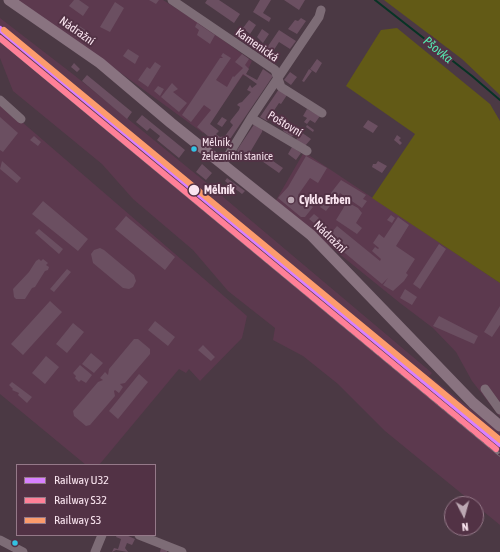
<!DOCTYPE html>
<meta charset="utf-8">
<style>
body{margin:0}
#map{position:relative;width:500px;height:552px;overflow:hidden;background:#4b3944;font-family:"Asap Condensed",sans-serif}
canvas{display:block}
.legend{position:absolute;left:16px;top:464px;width:140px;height:72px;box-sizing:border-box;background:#523245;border:1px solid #957989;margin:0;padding:5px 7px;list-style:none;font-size:12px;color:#f9e4ef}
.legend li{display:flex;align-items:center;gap:8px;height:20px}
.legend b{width:20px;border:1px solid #957989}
.north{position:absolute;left:444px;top:496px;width:40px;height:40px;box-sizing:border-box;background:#523245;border:1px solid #957989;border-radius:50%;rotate:174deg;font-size:11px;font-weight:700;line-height:16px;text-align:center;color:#f9e4ef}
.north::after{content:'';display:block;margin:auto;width:14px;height:18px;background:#bca8b3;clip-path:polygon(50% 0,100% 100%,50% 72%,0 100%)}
</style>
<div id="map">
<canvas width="500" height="552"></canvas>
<ul class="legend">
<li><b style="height:5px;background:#d880ff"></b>Railway U32</li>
<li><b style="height:5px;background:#ff8098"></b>Railway S32</li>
<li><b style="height:5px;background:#fc9b6d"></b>Railway S3</li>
</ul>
<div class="north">N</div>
</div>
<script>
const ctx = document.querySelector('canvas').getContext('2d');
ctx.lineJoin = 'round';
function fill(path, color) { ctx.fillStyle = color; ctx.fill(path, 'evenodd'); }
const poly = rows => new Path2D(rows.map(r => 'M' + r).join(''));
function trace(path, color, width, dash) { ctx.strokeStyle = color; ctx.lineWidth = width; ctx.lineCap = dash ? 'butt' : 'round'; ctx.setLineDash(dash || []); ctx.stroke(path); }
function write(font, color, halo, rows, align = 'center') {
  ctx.font = font + ' "Asap Condensed",sans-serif'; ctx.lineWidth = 4; ctx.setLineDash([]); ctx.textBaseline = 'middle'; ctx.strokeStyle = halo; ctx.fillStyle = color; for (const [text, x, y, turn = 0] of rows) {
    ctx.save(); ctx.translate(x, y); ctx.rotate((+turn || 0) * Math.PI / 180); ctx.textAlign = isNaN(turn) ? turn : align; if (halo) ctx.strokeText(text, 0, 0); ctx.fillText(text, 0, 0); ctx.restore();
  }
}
fill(poly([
 [17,0,163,0,198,22,252,61,245,76,243,75,203,133,85,47],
 [0,18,74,75,203,180,432,373,429,376,500,432,500,525,385,431,338,384,303,356,273,340,275,328,228,291,193,250,133,199,102,164,13,91,0,58],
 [0,103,247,316,242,338,200,381,189,369,186,373,179,369,99,465,86,465,0,394],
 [304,152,500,283,500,417,472,381,456,352,433,328,400,303,275,202]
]), '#5c394e');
fill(poly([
 [384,0,500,0,500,95,462,59],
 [397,28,490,104,500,121,500,283,372,198,415,134,346,86,381,30]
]), '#625a16');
trace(poly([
 [375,0,472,76,500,100]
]), '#073425', 2);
fill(poly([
 [74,0,79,0,89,7,83,16,69,6],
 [149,0,159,0,156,4],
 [207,0,219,0,240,14,234,23,205,3],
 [260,0,271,0,263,13,271,18,269,22,253,12],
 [284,0,305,0,299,10],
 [115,2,124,8,110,32,100,27],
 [301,18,306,21,297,34,288,29,295,20,298,21],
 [249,20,256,25,250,34,243,28],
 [197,23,215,35,210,44,197,35,199,30,195,27],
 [78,25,87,31,81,41,72,34],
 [262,29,269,34,263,43,257,37],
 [279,30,296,41,290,49,279,42,272,53,266,49],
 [128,49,139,56,135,64,123,56],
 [223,53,231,58,216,80,227,87,233,76,234,77,243,68,235,62,242,54,249,59,245,65,249,69,246,74,257,80,263,69,273,76,226,145,220,146,197,127,211,110,204,105,191,122,182,115,220,58,223,58,221,56],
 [243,74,257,84,252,88,250,85,247,90,251,92,242,102,239,103,237,105,240,107,239,110,231,120,230,122,233,125,225,136,220,137,216,134,219,131,210,124],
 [317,59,322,63,316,73,310,69],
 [155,62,161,66,148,87,138,80,147,67,150,69],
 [74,63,80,69,77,72,71,67],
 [309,69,312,71,304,82,302,81],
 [290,72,297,77,291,85,284,80],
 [87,75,132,112,127,119,82,81],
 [172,83,178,89,173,92,187,103,179,112,161,97],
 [158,86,164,89,160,96,154,91],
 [279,89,287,95,281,104,279,103,267,121,260,117],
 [307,109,320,116,315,123,310,120,307,124,304,122,307,118,303,116],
 [142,115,185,150,179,158,157,140,160,136,150,128,147,131,136,122],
 [0,117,18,133,3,152,0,150],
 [222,117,227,120,222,127,217,124],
 [368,120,378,126,373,133,363,127],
 [255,123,263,128,262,132,249,154,246,156,241,152,239,154,237,150],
 [307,125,314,130,313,132,306,127],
 [286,126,295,133,292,137,283,131],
 [301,132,311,139,305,146,296,140],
 [397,135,401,138,399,140,402,143,400,145,394,140],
 [34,136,41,142,38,146,30,140],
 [292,147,301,153,296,160,288,154],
 [263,154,283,168,279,173,259,159],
 [306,156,327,168,318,183,310,178,298,195,313,207,305,217,301,217,278,198,288,187],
 [2,161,21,178,17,183,0,169],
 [378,161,387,166,382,173,372,167,373,164,376,164],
 [202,164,212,173,206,180,196,172],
 [227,178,245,191,242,194,225,181],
 [341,180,366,195,363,199,367,201,362,208,340,193,326,211,320,207],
 [43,201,88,239,78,251,32,214],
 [347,202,358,208,362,213,356,223,362,228,357,234,336,220],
 [314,214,319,218,314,223,309,219],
 [391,215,395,218,392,223,387,220],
 [126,216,175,257,165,270,115,229],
 [398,217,409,225,396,246,415,259,406,273,408,275,404,281,393,291,383,285,388,278,382,284,327,238,337,226,380,261,381,259,372,251,375,247,378,249,379,248,373,243,379,234,384,238],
 [39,229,63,249,59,254,35,233],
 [439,244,446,249,420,289,413,284],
 [100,248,104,250,134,275,136,281,133,287,129,289,123,288,93,263,91,254,94,250],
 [39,259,41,261,43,259,48,263,46,265,49,267,48,270,45,271,35,287,32,288,25,299,16,299,14,297,13,289,29,272,36,261],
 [67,269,71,272,54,292,50,289],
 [405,289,417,297,412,305,400,298],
 [50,301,62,312,23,355,11,344],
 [500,306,500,325,492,337,484,332],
 [439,316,478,336,474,344,433,326],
 [155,321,175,337,168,346,148,330],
 [73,323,84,332,67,353,56,344],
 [134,339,138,339,150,349,150,354,125,383,120,384,123,387,119,393,115,390,114,391,115,396,90,425,86,426,74,416,73,411,98,382,103,380,100,378,105,372,108,375,109,369],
 [203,345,215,357,211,361,198,350],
 [91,353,103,363,94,373,82,364],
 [46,356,59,367,45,384,32,373],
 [80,365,92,375,86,383,81,380,79,382,75,378,76,376,73,373],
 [139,374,148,382,118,419,109,411],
 [12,382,32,397,27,403,18,395,19,393,12,390,13,389,9,385],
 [117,535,126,535,135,539,132,545,127,543,125,548,128,552,116,550,112,552,114,548,118,549,119,546,121,539,116,537],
 [161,548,167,550,167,552,160,552]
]), '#6b4f61');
trace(poly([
 [172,0,275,70,281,87,322,113],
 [0,100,21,119],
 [251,118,307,151],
 [223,164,251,118,319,17,321,10],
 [485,389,500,410],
 [139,535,182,552],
 [0,540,23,552],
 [95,552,102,535]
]), '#7d6c76', 9);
trace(poly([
 [9,0,100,63,171,123,311,235,473,403,500,426]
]), '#897380', 11);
const rail = poly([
 [0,40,500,455]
]);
trace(rail, '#80717a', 3.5);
trace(rail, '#523245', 2, [6]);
trace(poly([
 [0,29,500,444]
]), '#d880ff', 6);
trace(poly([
 [0,38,496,449]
]), '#ff8098', 6);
trace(poly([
 [4,30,500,440]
]), '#fc9b6d', 6);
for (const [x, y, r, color] of [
 [194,149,3.5,"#33c2e2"],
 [194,190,6,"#f9e4ef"],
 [291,200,4,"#bca8b3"],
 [15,543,3.5,"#33c2e2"]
]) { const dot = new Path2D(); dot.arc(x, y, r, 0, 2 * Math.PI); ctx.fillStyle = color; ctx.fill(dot); trace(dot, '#523245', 1.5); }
write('11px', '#f9e4ef', '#523245', [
 ["Mělník,",202,143],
 ["železniční stanice",202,157]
], 'left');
write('12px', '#f9e4ef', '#523245', [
 ["Nádražní",77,31,35],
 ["Kamenická",257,45,35],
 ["Poštovní",285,124,31],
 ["Nádražní",330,237,44]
]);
write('bold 12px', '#f9e4ef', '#523245', [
 ["Mělník",204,190]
], 'left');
write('bold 12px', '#f9e4ef', '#523245', [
 ["Cyklo Erben",299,200]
], 'left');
write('italic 13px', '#55e7ae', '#523245', [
 ["Pšovka",438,50,39]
]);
</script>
